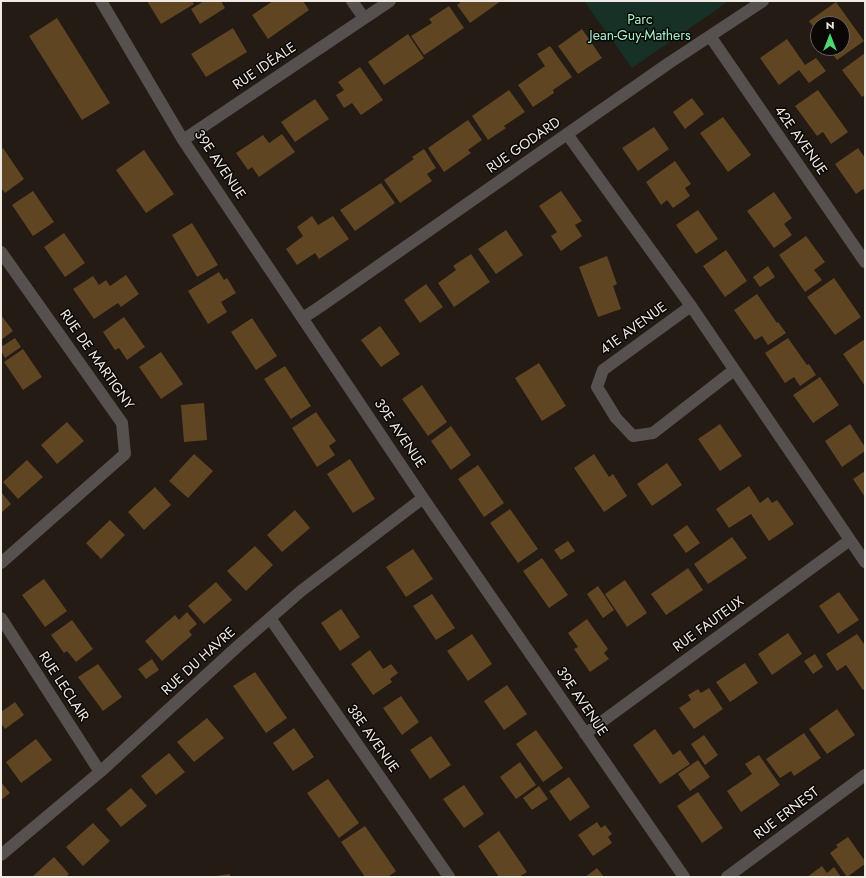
<!DOCTYPE html>
<meta charset="utf-8">
<style>
body{margin:0}
#map{position:relative;width:866px;height:878px;overflow:hidden;background:#241b14;font-family:Jost,sans-serif}
canvas{display:block}
.frame{position:absolute;inset:0;border:2px solid #f0eae5;pointer-events:none}
.north{position:absolute;left:810px;top:16px;width:40px;height:40px;box-sizing:border-box;background:#0a0705;border:1px solid #66625f;border-radius:50%;rotate:0deg;font-size:11px;font-weight:700;line-height:16px;text-align:center;color:#f0eae5}
.north::after{content:'';display:block;margin:auto;width:14px;height:18px;background:#4fd675;clip-path:polygon(50% 0,100% 100%,50% 72%,0 100%)}
</style>
<div id="map">
<canvas width="866" height="878"></canvas>
<div class="frame"></div>
<div class="north">N</div>
</div>
<script>
const ctx = document.querySelector('canvas').getContext('2d');
ctx.lineJoin = 'round';
function fill(path, color) { ctx.fillStyle = color; ctx.fill(path, 'evenodd'); }
const poly = rows => new Path2D(rows.map(r => 'M' + r).join(''));
function trace(path, color, width, dash) { ctx.strokeStyle = color; ctx.lineWidth = width; ctx.lineCap = dash ? 'butt' : 'round'; ctx.setLineDash(dash || []); ctx.stroke(path); }
function write(font, color, halo, rows, align = 'center') {
  ctx.font = font + ' Jost,sans-serif'; ctx.lineWidth = 3; ctx.setLineDash([]); ctx.textBaseline = 'middle'; ctx.strokeStyle = halo; ctx.fillStyle = color; for (const [text, x, y, turn = 0] of rows) {
    ctx.save(); ctx.translate(x, y); ctx.rotate((+turn || 0) * Math.PI / 180); ctx.textAlign = isNaN(turn) ? turn : align; if (halo) ctx.strokeText(text, 0, 0); ctx.fillText(text, 0, 0); ctx.restore();
  }
}
fill(poly([
 [584,1,729,1,632,68]
]), '#173126');
fill(poly([
 [147,1,192,1,194,4,161,24],
 [204,1,221,1,225,8,200,24,191,9],
 [273,1,303,1,309,10,268,39,252,15],
 [462,1,501,1,470,23,457,5],
 [836,2,864,41,837,60,828,48,842,48,842,24,818,24,818,33,809,21],
 [449,6,464,28,424,55,411,36,432,23,429,19],
 [57,18,110,103,82,120,29,36],
 [233,28,247,52,206,77,191,54],
 [582,29,602,58,578,74,558,46],
 [408,34,424,58,384,85,368,62],
 [787,39,805,65,816,58,826,71,809,83,799,70,779,85,760,58],
 [550,46,572,77,553,90,554,93,533,107,518,85,545,66,537,54],
 [865,53,865,95,862,97,842,70],
 [360,67,383,100,361,115,352,103,344,108,336,95,344,90,338,82],
 [509,90,525,112,504,126,506,128,488,140,472,116],
 [818,90,848,132,831,144,823,132,817,136,795,106],
 [692,98,704,114,685,129,673,112],
 [315,99,329,119,295,142,281,122],
 [723,117,751,155,728,172,700,133],
 [468,120,482,140,468,150,471,153,444,172,428,148],
 [654,127,669,149,638,171,622,148],
 [282,134,295,152,259,177,252,167,248,170,236,153,263,135,269,143],
 [3,148,24,179,5,193,1,188,1,150],
 [858,148,865,158,865,191,863,189,856,194,835,164],
 [424,149,436,168,427,174,432,181,400,203,384,180,414,159,412,157],
 [144,150,174,194,146,213,116,170],
 [675,161,691,184,685,188,690,196,673,208,667,200,661,205,646,182],
 [381,183,395,203,355,231,340,210],
 [33,191,54,222,33,236,12,205],
 [561,191,582,221,575,225,582,236,561,251,551,236,557,232,539,206],
 [774,192,792,218,784,224,792,235,774,248,747,211],
 [698,210,718,239,696,254,676,225],
 [312,216,318,225,333,216,349,239,319,259,315,253,297,265,286,249,303,236,297,227],
 [192,223,218,265,197,277,172,235],
 [506,230,523,255,496,274,478,249],
 [64,233,85,263,65,277,44,247],
 [806,236,825,262,814,270,822,280,805,292,779,255],
 [726,250,747,281,725,297,703,266],
 [471,254,490,282,454,307,438,283,456,270,453,266],
 [607,256,617,284,613,286,621,309,598,317,579,267],
 [768,266,775,277,760,287,753,277],
 [219,272,224,280,227,278,236,293,221,302,227,312,208,324,188,291],
 [126,275,139,294,121,307,118,303,94,319,73,289,93,276,99,285,106,280,110,286],
 [834,278,861,317,835,335,807,297],
 [426,284,443,307,420,323,404,300],
 [757,294,777,323,778,322,786,333,768,345,762,336,755,340,734,310],
 [1,315,13,331,1,340],
 [124,317,145,347,127,360,119,348,115,350,103,332],
 [252,318,277,356,256,370,231,332],
 [380,326,400,354,381,367,361,340],
 [15,338,21,347,5,358,1,351,1,347],
 [788,338,807,365,809,364,816,375,800,386,794,377,785,383,765,353],
 [865,339,865,386,843,354],
 [23,349,42,377,23,390,4,362],
 [161,352,183,384,161,399,139,367],
 [539,363,566,406,542,421,515,378],
 [285,366,311,406,291,419,264,379],
 [820,377,839,405,813,423,793,395],
 [422,385,447,422,428,436,402,399],
 [204,403,207,440,184,442,181,405],
 [316,412,336,441,329,446,335,455,317,467,292,428],
 [67,422,84,441,57,464,41,445],
 [720,424,742,456,720,471,698,439],
 [850,424,865,447,865,451,842,467,825,441],
 [451,426,471,455,451,470,431,441],
 [194,454,213,471,188,498,169,481],
 [594,454,609,477,613,474,627,496,604,512,574,468],
 [350,459,375,499,353,513,327,474],
 [27,460,43,477,18,499,3,482],
 [667,463,682,485,652,506,637,484],
 [478,465,504,503,484,517,458,479],
 [865,471,865,497,853,479],
 [749,486,760,503,768,497,772,503,777,500,794,524,769,541,751,514,729,528,716,509],
 [155,487,171,505,144,530,128,512],
 [1,492,11,504,1,513],
 [510,509,538,549,518,563,490,523],
 [295,510,310,528,282,552,267,535],
 [110,520,125,535,101,559,86,543],
 [687,525,700,543,686,553,673,535],
 [732,537,747,558,708,584,694,564],
 [568,541,575,551,561,560,554,550],
 [255,546,273,565,246,591,227,571],
 [413,549,433,579,406,597,386,567],
 [542,558,568,595,549,608,523,571],
 [688,568,703,590,666,615,651,594],
 [44,579,67,611,45,627,22,595],
 [625,580,647,613,627,627,605,594],
 [216,582,232,600,204,624,188,606],
 [598,586,614,610,603,618,587,594],
 [839,592,859,620,838,634,819,606],
 [432,594,455,628,436,640,413,606],
 [341,609,360,637,340,651,321,623],
 [187,612,197,624,189,631,192,635,162,661,145,641,175,615,179,620],
 [587,619,608,649,604,653,609,659,590,672,574,649,578,647,568,633],
 [72,620,93,649,76,662,67,651,64,653,51,635],
 [788,633,802,654,772,675,758,654],
 [472,634,492,664,468,681,447,651],
 [857,634,864,644,865,643,865,689,863,690,846,665,837,671,826,654],
 [370,650,383,669,391,664,398,673,390,679,392,682,373,695,351,664],
 [815,654,823,667,813,674,804,661],
 [152,659,159,670,146,679,138,669],
 [745,663,758,683,730,702,716,682],
 [98,664,122,697,103,711,78,677],
 [255,672,287,718,266,733,233,686],
 [507,685,527,714,504,730,484,701],
 [709,688,723,709,694,729,679,708,691,700,688,695,698,689,701,693],
 [401,696,419,722,402,735,383,708],
 [15,702,24,715,5,729,1,723,1,712],
 [837,709,855,735,827,754,809,729],
 [207,718,224,738,194,762,177,742],
 [294,728,314,757,293,771,273,743],
 [655,729,673,755,680,750,690,764,660,784,633,745],
 [536,730,563,768,543,782,516,744],
 [804,733,821,758,794,776,791,771,780,778,766,759],
 [704,735,718,755,705,765,691,744],
 [431,736,451,765,430,779,410,750],
 [36,739,52,760,21,783,6,762],
 [169,753,185,772,156,795,141,776],
 [759,755,780,785,741,812,727,791,752,774,745,764],
 [698,760,710,777,690,791,678,774],
 [520,762,536,785,516,799,500,777],
 [569,777,590,807,570,821,549,791],
 [328,779,359,823,339,838,307,793],
 [1,782,10,793,1,800],
 [464,785,484,814,464,828,443,799],
 [539,786,548,799,532,810,523,798],
 [131,788,147,806,121,827,106,809],
 [698,792,723,828,702,843,677,806],
 [597,822,601,828,605,825,612,834,608,837,612,843,593,856,578,835],
 [93,823,110,841,83,866,66,847],
 [365,826,396,871,388,877,365,877,341,842],
 [499,831,527,872,519,877,499,877,478,846],
 [848,837,865,861,865,864,847,877,830,853,838,847,836,845],
 [54,857,69,874,66,877,32,877],
 [822,866,827,873,834,867,841,877,807,877],
 [597,868,604,877,585,877],
 [230,874,230,877,216,877,216,876]
]), '#604523');
trace(poly([
 [101,1,183,140,423,498,684,877],
 [352,1,364,18],
 [710,36,865,262],
 [567,134,691,306,865,562],
 [183,140,390,1],
 [1,252,122,423,125,454,1,563],
 [691,306,603,370,597,387,616,418,633,436,653,433,734,370],
 [303,318,321,306,567,134,669,63,763,1],
 [1,618,100,772],
 [270,618,449,877],
 [585,734,850,540],
 [1,855,100,772,238,646,301,591,423,498],
 [727,877,865,775]
]), '#56504e', 12);
write('14px', '#a1f0cc', '#0a0705', [
 ["Parc",640,21],
 ["Jean-Guy-Mathers",640,37]
]);
write('14px', '#f0eae5', '#0a0705', [
 ["RUE IDÉALE",265,67,-34],
 ["42E AVENUE",800,141,55],
 ["RUE GODARD",524,146,-35],
 ["39E AVENUE",219,165,56],
 ["41E AVENUE",634,329,-36],
 ["RUE DE MARTIGNY",96,360,55],
 ["39E AVENUE",399,434,56],
 ["RUE FAUTEUX",709,625,-36],
 ["RUE DU HAVRE",199,662,-42],
 ["RUE LECLAIR",63,687,57],
 ["39E AVENUE",581,702,56],
 ["38E AVENUE",372,739,55],
 ["RUE ERNEST",787,814,-37]
]);
</script>
